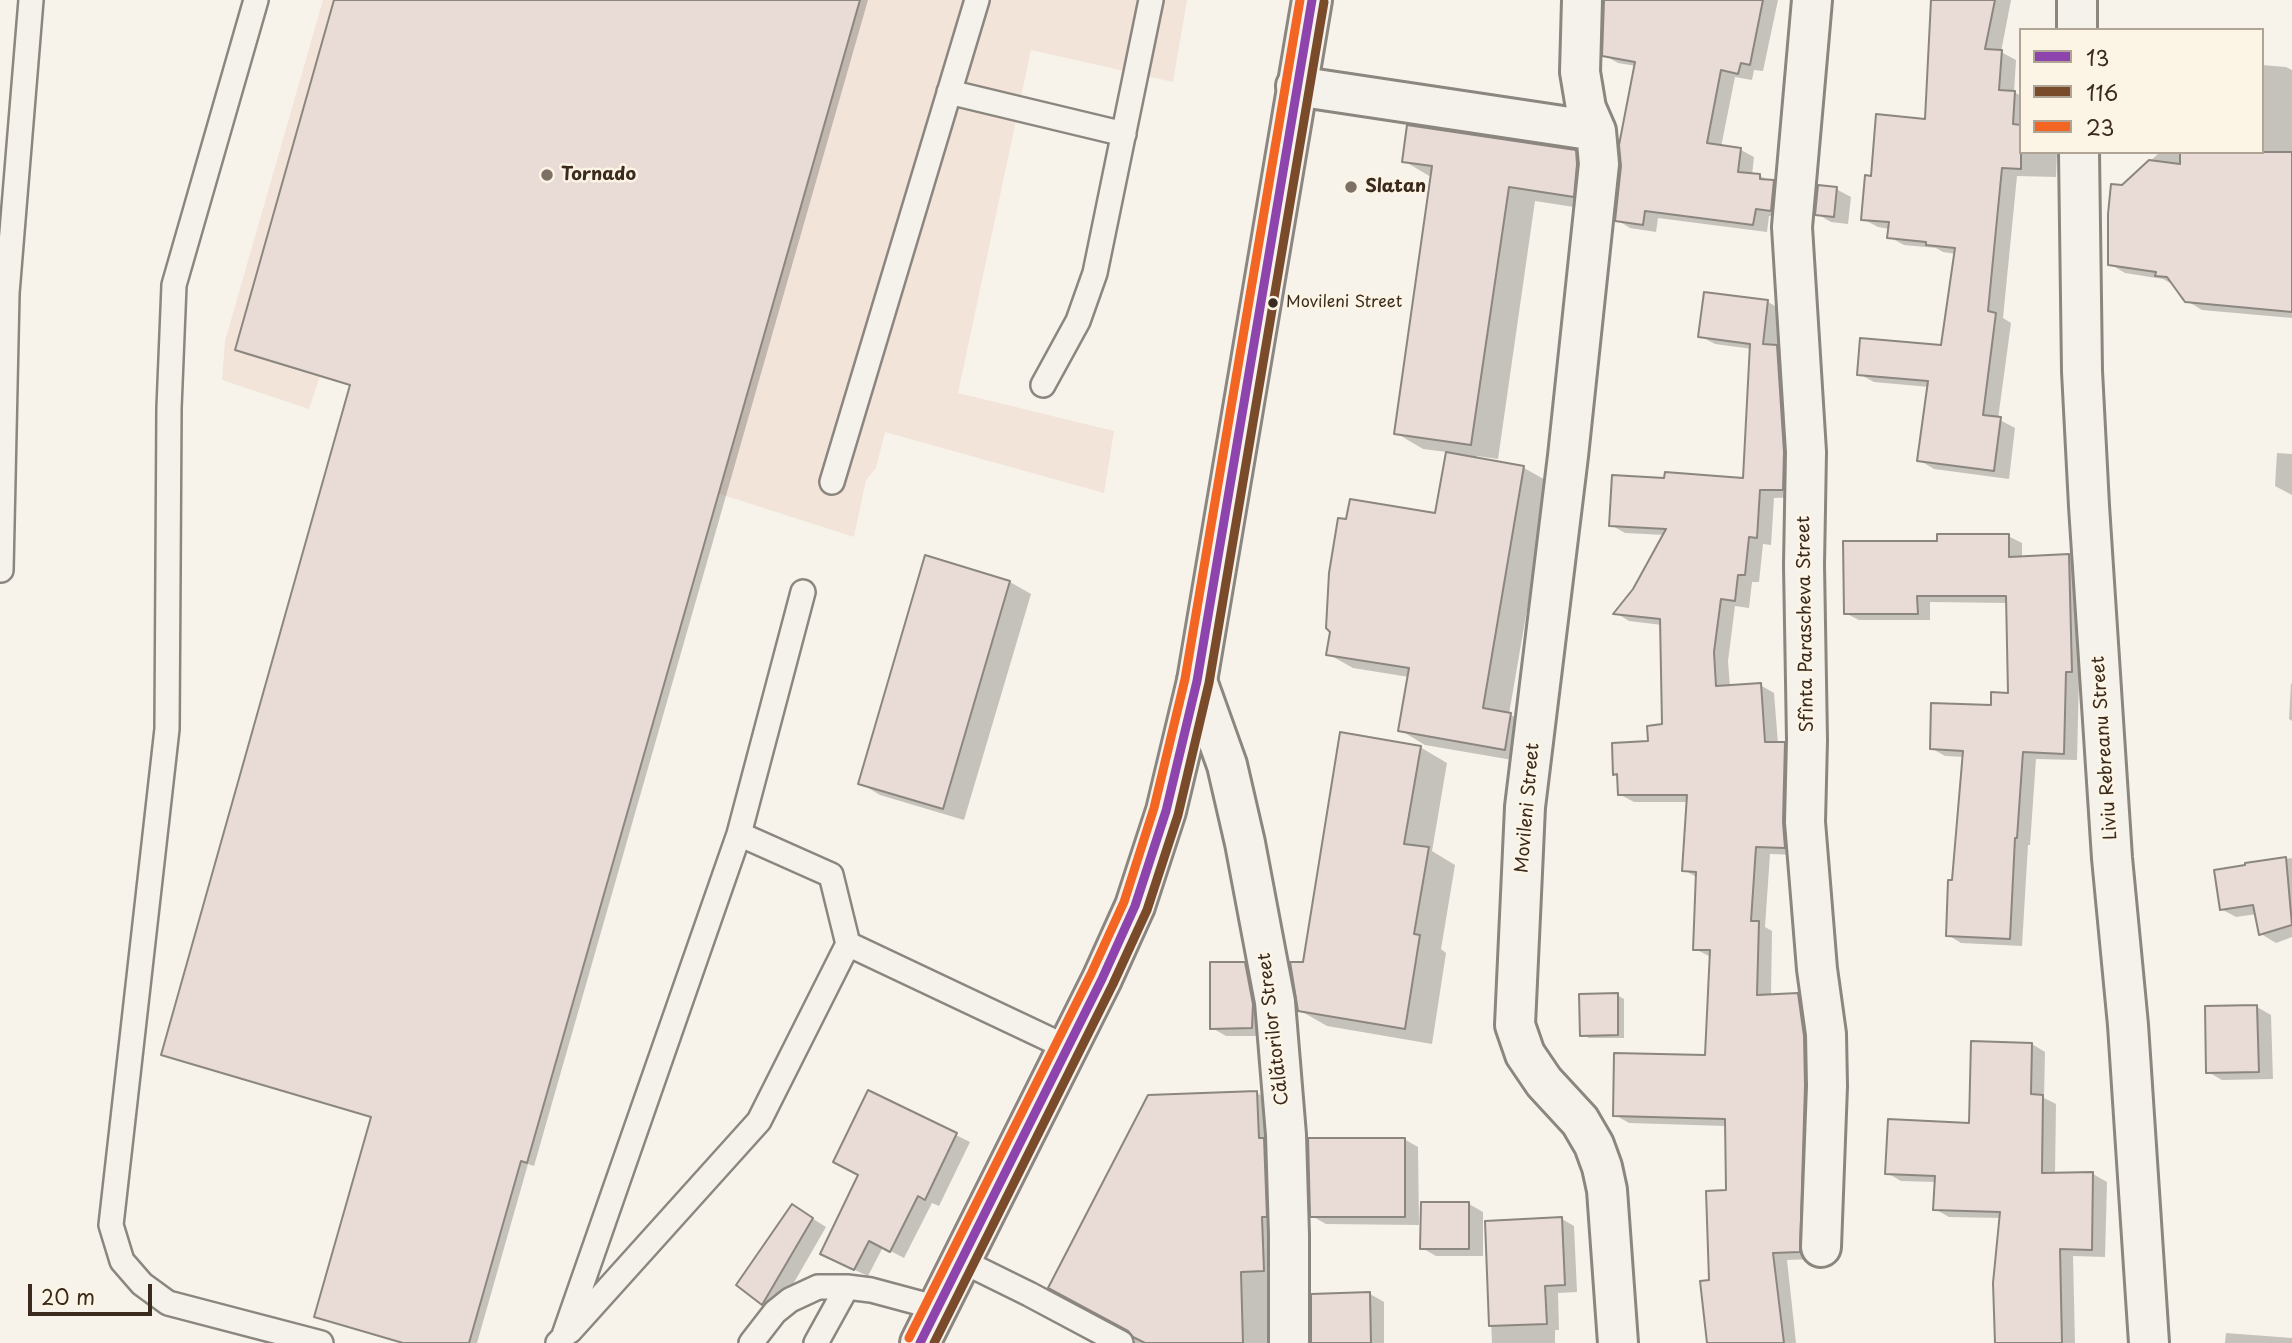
<!DOCTYPE html>
<meta charset="utf-8">
<style>
body{margin:0}
#map{position:relative;width:2292px;height:1343px;overflow:hidden;background:#f7f3ea;font-family:"Playpen Sans",sans-serif}
canvas{display:block}
.legend{position:absolute;left:2019px;top:28px;width:245px;height:126px;box-sizing:border-box;background:#fcf5e5;border:2px solid #afa495;margin:0;padding:9px 12px;list-style:none;font-size:21px;color:#3b2a1e}
.legend li{display:flex;align-items:center;gap:14px;height:35px}
.legend b{width:35px;border:2px solid #afa495}
.scale{position:absolute;left:28px;top:1284px;width:124px;height:32px;box-sizing:border-box;border:4px solid #3b2a1e;border-top:0;padding-left:9px;font-size:21px;line-height:24px;white-space:nowrap;color:#3b2a1e;-webkit-text-stroke:5px #fcf5e5;paint-order:stroke}
</style>
<div id="map">
<canvas width="2292" height="1343"></canvas>
<ul class="legend">
<li><b style="height:9px;background:#8e44ad"></b>13</li>
<li><b style="height:9px;background:#7a4b2a"></b>116</li>
<li><b style="height:9px;background:#f26522"></b>23</li>
</ul>
<div class="scale">20 m</div>
</div>
<script>
const ctx = document.querySelector('canvas').getContext('2d');
ctx.lineJoin = 'round';
function fill(path, color) { ctx.fillStyle = color; ctx.fill(path, 'evenodd'); }
const poly = rows => new Path2D(rows.map(r => 'M' + r).join(''));
function trace(path, color, width, dash) { ctx.strokeStyle = color; ctx.lineWidth = width; ctx.lineCap = dash ? 'butt' : 'round'; ctx.setLineDash(dash || []); ctx.stroke(path); }
function write(font, color, halo, rows, align = 'center') {
  ctx.font = font + ' "Playpen Sans",sans-serif'; ctx.lineWidth = 5; ctx.setLineDash([]); ctx.textBaseline = 'middle'; ctx.strokeStyle = halo; ctx.fillStyle = color; for (const [text, x, y, turn = 0] of rows) {
    ctx.save(); ctx.translate(x, y); ctx.rotate((+turn || 0) * Math.PI / 180); ctx.textAlign = isNaN(turn) ? turn : align; if (halo) ctx.strokeText(text, 0, 0); ctx.fillText(text, 0, 0); ctx.restore();
  }
}
fill(poly([
 [323,0,1187,0,1173,82,1031,50,958,393,1114,431,1104,493,885,432,876,468,866,480,854,537,717,493,320,376,309,409,222,380,225,341]
]), '#f2e4d9');
fill(poly([
 [336,0,868,0,534,1166,528,1164,477,1343,400,1343,323,1320,316,1316,373,1118,170,1058,163,1054,351,386,244,354,237,350],
 [1636,0,1778,0,1763,71,1754,70,1752,80,1735,77,1721,147,1741,150,1754,157,1752,175,1760,176,1787,190,1785,217,1769,216,1767,232,1658,218,1656,232,1630,228,1617,220,1636,66,1618,63,1604,55],
 [1934,0,2011,0,2001,52,2016,60,2014,92,2021,96,2021,152,2057,152,2056,177,2017,176,2003,318,2011,323,1998,419,2015,428,2009,479,1934,469,1919,460,1929,387,1874,382,1859,374,1942,347,1956,254,1943,252,1936,248,1904,245,1889,237,1890,229,1878,227,1863,219,1872,178,1927,121],
 [2262,65,2286,67,2292,70,2292,318,2202,310,2187,301,2172,284,2163,279,2125,273,2110,264,2123,187,2160,152,2262,152],
 [1575,152,1602,168,1600,211,1535,201,1498,459,1477,456,1477,460,1524,468,1549,482,1509,714,1536,729,1530,763,1425,745,1400,730,1409,677,1353,668,1328,654,1437,515,1447,452,1423,449,1396,433,1431,177,1404,161],
 [1836,189,1851,197,1848,224,1831,222,1817,214],
 [1706,294,1768,302,1782,310,1778,347,1791,355,1797,497,1774,498,1771,545,1763,544,1759,582,1752,582,1749,608,1735,606,1728,661,1730,687,1760,685,1774,693,1778,744,1785,744,1799,752,1799,855,1770,854,1765,927,1772,931,1771,996,1798,994,1812,1003,1814,1259,1787,1260,1796,1343,1709,1343,1711,1281,1728,1192,1726,1126,1629,1123,1615,1115,1707,1057,1711,957,1695,949,1698,878,1684,870,1688,802,1634,802,1619,794,1619,776,1615,774,1650,743,1664,726,1662,625,1629,621,1616,613,1634,590,1665,535,1625,533,1611,525,1666,480,1745,480,1752,349,1715,344,1700,336],
 [2277,453,2292,454,2292,495,2275,486],
 [2008,536,2022,543,2022,558,2068,556,2081,564,2085,678,2079,679,2077,760,2036,759,2030,845,2028,845,2022,946,1961,943,1948,935,1964,757,1945,756,1931,748,2009,695,2008,603,1930,602,1930,620,1859,620,1845,613,1939,543],
 [926,557,1010,582,1031,594,964,820,880,795,860,783],
 [2291,683,2292,684,2292,721,2289,719],
 [1420,747,1447,763,1432,851,1455,865,1441,949,1446,953,1432,1044,1327,1026,1299,1010],
 [2292,858,2292,937,2276,943,2261,934,2257,914,2236,917,2221,909,2247,867,2247,864],
 [1245,964,1259,972,1265,1036,1226,1036,1212,1028],
 [1617,995,1624,999,1624,1038,1589,1038,1582,1034],
 [2257,1007,2271,1015,2273,1079,2222,1080,2208,1072],
 [2032,1044,2045,1052,2044,1098,2056,1104,2055,1174,2093,1174,2107,1182,2105,1257,2073,1256,2075,1343,1997,1343,2001,1218,1949,1217,1935,1209,1936,1182,1901,1181,1887,1173,1971,1124],
 [869,1092,970,1142,939,1206,932,1203,904,1258,883,1247,868,1276,835,1261,860,1175],
 [1257,1093,1284,1109,1290,1286,1267,1287,1269,1343,1135,1343,1135,1335],
 [1404,1139,1418,1147,1419,1225,1326,1224,1312,1216],
 [1469,1204,1483,1212,1483,1256,1436,1256,1422,1248],
 [807,1215,826,1227,777,1312,738,1285],
 [1562,1219,1574,1226,1577,1292,1558,1293,1559,1330,1555,1330,1555,1343,1492,1343,1487,1223],
 [1370,1294,1384,1302,1384,1343,1312,1343],
 [2226,1333,2292,1338,2292,1343,2225,1343]
]), '#0003');
const building = poly([
 [334,0,860,0,527,1163,521,1161,469,1343,403,1343,314,1317,371,1117,161,1055,350,385,235,350,334,0],
 [1604,0,1763,0,1750,65,1741,63,1738,74,1721,70,1707,143,1741,148,1738,172,1760,174,1760,179,1774,180,1771,211,1756,209,1753,225,1645,211,1643,225,1615,221,1621,166,1619,145,1635,62,1602,56,1604,0],
 [1931,0,1995,0,1985,49,2002,50,1999,90,2015,91,2013,124,2021,125,2021,169,2002,168,1988,311,1996,313,1983,415,2001,417,1994,471,1917,461,1928,381,1857,375,1860,338,1941,345,1955,248,1926,245,1926,242,1887,238,1889,222,1861,220,1865,175,1871,176,1876,114,1925,119,1931,0],
 [1407,125,1576,150,1577,164,1574,197,1509,187,1471,445,1394,434,1432,166,1402,162,1407,125],
 [2180,152,2292,152,2292,312,2185,302,2167,277,2155,276,2156,272,2108,265,2108,214,2111,184,2122,185,2149,160,2180,164,2180,152],
 [1818,185,1837,187,1834,217,1815,215,1818,185],
 [1704,292,1768,300,1763,344,1777,345,1784,452,1783,490,1760,490,1757,538,1749,537,1745,575,1738,575,1735,601,1721,599,1714,652,1716,686,1761,683,1765,742,1785,742,1783,822,1785,848,1756,847,1751,921,1759,921,1757,995,1798,993,1804,1036,1805,1086,1800,1252,1773,1253,1784,1343,1707,1343,1700,1281,1709,1280,1706,1191,1726,1190,1725,1119,1613,1116,1614,1053,1705,1055,1710,950,1693,950,1696,872,1682,871,1687,795,1618,795,1617,774,1613,775,1612,743,1648,741,1647,726,1662,724,1660,619,1613,614,1633,589,1666,529,1609,526,1612,475,1664,478,1665,472,1743,478,1750,344,1698,337,1704,292],
 [1446,452,1524,466,1483,708,1511,713,1505,750,1398,731,1409,668,1326,655,1330,632,1326,628,1329,573,1338,518,1346,519,1350,499,1435,513,1446,452],
 [1937,534,2009,534,2009,557,2069,554,2072,672,2066,672,2064,754,2023,752,2017,838,2015,838,2010,939,1946,936,1948,880,1952,880,1963,751,1930,749,1931,703,1991,705,1991,692,2008,693,2006,596,1917,596,1918,614,1844,614,1843,541,1937,541,1937,534],
 [925,555,1010,581,943,809,858,784,925,555],
 [1340,732,1421,746,1404,844,1429,847,1414,934,1420,935,1405,1029,1298,1011,1290,962,1303,962,1340,732],
 [2286,857,2292,925,2259,935,2253,905,2220,910,2214,870,2245,865,2245,863,2286,857],
 [1210,962,1245,962,1253,1004,1252,1028,1210,1029,1210,962],
 [1618,993,1618,1035,1580,1036,1579,994,1618,993],
 [2257,1005,2259,1072,2206,1073,2205,1006,2257,1005],
 [1971,1041,2032,1043,2031,1094,2043,1095,2042,1173,2093,1172,2092,1250,2060,1249,2062,1343,1995,1343,1993,1283,2000,1212,1933,1210,1935,1176,1885,1174,1888,1119,1969,1123,1971,1041],
 [868,1090,957,1133,925,1200,918,1196,890,1252,869,1241,854,1270,820,1254,858,1175,833,1162,868,1090],
 [1257,1091,1259,1138,1264,1138,1267,1217,1262,1217,1264,1271,1241,1272,1243,1343,1145,1343,1133,1337,1128,1331,1048,1288,1148,1095,1257,1091],
 [1308,1138,1405,1138,1405,1217,1310,1217,1308,1138],
 [1421,1202,1469,1202,1469,1249,1420,1249,1421,1202],
 [792,1204,813,1218,762,1305,736,1285,792,1204],
 [1562,1217,1565,1285,1545,1286,1547,1324,1489,1326,1485,1221,1562,1217],
 [1370,1292,1371,1343,1311,1343,1311,1294,1370,1292]
]);
fill(building, '#e9dbd6');
trace(building, '#8b867f', 2);
const lane = poly([
 [256,0,174,285,169,408,167,729,111,1225,122,1261,142,1284,168,1303,321,1343],
 [949,92,1124,134],
 [1043,385,1078,321,1095,273,1151,0],
 [832,482,977,0],
 [1,570,7,293,31,0],
 [739,834,831,875,848,944],
 [962,1261,1029,1294,1121,1343],
 [570,1331,759,1121,848,944,1068,1048],
 [558,1343,563,1338,739,834,803,592],
 [751,1343,775,1312,790,1300,818,1287,847,1287,871,1290,938,1308],
 [816,1343,847,1287]
]);
const street = poly([
 [1582,0,1580,72,1586,108,1596,131,1599,164,1568,456,1525,807,1515,1025,1525,1054,1544,1082,1580,1121,1594,1145,1602,1167,1607,1190,1618,1343],
 [1812,0,1792,227,1806,452,1804,565,1807,740,1805,822,1817,969,1826,1034,1827,1086,1821,1247],
 [2077,0,2077,30],
 [1296,86,1596,131],
 [2079,152,2082,371,2089,506,2112,858,2128,1025,2149,1343],
 [1197,681,1227,765,1245,843,1275,1002,1286,1135,1289,1235,1289,1343]
]);
const secondary = poly([
 [920,1343,1102,979,1135,906,1166,811,1197,681,1312,0]
]);
trace(lane, '#8b867f', 28);
trace(street, '#8b867f', 44);
trace(secondary, '#8b867f', 44);
trace(lane, '#f5f2ec', 23);
trace(street, '#f5f2ec', 38);
trace(secondary, '#f5f2ec', 38);
trace(poly([
 [920,1343,1102,979,1135,906,1166,811,1197,681,1312,0]
]), '#8e44ad', 9);
trace(poly([
 [934,1343,1113,984,1147,910,1178,815,1209,683,1324,2]
]), '#7a4b2a', 9);
trace(poly([
 [909,1338,1091,974,1124,902,1154,808,1185,679,1300,0]
]), '#f26522', 9);
for (const [x, y, r, color] of [
 [547,175,7,"#7d7065"],
 [1351,187,7,"#7d7065"],
 [1273,303,6,"#3b2a1e"]
]) { const dot = new Path2D(); dot.arc(x, y, r, 0, 2 * Math.PI); ctx.fillStyle = color; ctx.fill(dot); trace(dot, '#fcf5e5', 2.5); }
write('16px', '#3b2a1e', '#fcf5e5', [
 ["Movileni Street",1286,303]
], 'left');
write('bold 18px', '#3b2a1e', '#fcf5e5', [
 ["Tornado",561,175],
 ["Slatan",1365,187]
], 'left');
write('18px', '#3b2a1e', '#fcf5e5', [
 ["Sfînta Parascheva Street",1806,624,-91],
 ["Liviu Rebreanu Street",2105,748,-94],
 ["Movileni Street",1528,808,-85],
 ["Călătorilor Street",1274,1029,-97]
]);
</script>
